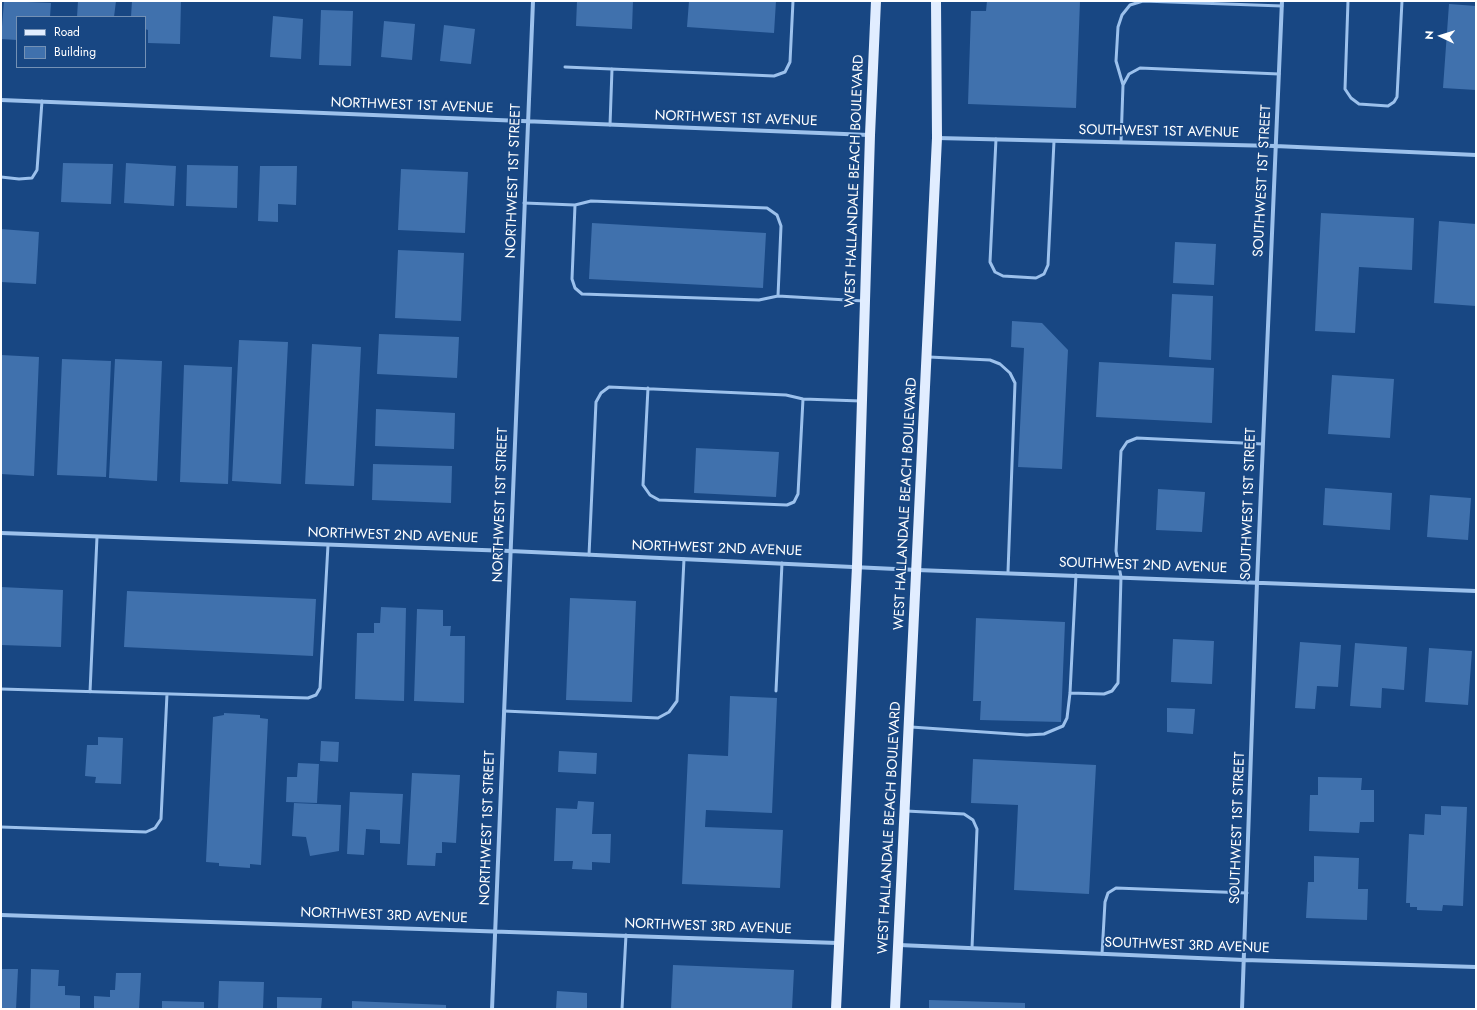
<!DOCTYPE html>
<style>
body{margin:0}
#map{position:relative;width:1477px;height:1010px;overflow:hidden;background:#184783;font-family:Jost,sans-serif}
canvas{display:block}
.frame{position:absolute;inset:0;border:2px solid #fff;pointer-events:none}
.legend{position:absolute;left:16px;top:16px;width:130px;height:52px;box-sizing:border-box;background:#184783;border:1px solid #7491b5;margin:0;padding:5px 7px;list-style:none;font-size:12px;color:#fff}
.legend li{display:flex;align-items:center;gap:8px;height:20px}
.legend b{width:20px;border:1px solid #7491b5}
.north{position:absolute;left:1421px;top:16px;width:40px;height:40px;-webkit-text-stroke:3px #184783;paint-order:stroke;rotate:274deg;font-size:11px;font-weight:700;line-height:16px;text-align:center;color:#fff}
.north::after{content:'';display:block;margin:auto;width:14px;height:18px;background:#fff;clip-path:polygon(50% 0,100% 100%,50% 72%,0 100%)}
</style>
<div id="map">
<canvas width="1477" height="1010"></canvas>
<div class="frame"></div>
<ul class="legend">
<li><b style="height:5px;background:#e1edff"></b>Road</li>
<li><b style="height:11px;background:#4071ad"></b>Building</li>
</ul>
<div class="north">N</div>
</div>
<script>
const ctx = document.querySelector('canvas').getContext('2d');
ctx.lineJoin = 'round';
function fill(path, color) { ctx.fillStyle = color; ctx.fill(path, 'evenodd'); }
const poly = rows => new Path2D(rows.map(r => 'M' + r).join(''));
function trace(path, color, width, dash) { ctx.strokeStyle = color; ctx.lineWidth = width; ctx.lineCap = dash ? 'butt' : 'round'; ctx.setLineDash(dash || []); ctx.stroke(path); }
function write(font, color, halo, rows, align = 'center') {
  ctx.font = font + ' Jost,sans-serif'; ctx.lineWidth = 3.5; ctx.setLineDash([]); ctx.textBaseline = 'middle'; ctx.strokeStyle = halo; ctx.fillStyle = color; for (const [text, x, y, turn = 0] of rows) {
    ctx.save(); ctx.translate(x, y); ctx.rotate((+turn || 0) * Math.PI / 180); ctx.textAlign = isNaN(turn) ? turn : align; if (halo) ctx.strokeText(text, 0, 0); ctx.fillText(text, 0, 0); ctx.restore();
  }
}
fill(poly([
 [4,1,51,3,50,17,17,17,17,40,1,39],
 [78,1,116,1,114,17,77,17],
 [132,1,181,1,180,44,148,43,148,30,145,29,145,17,131,17],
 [577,1,633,1,632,29,576,26],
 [689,1,776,1,774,33,687,27],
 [987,1,1080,1,1076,108,968,104,971,11,986,11],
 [1449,4,1476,6,1476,90,1443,88],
 [321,10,353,11,351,66,319,65],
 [273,16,303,19,301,59,270,57],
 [384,21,415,24,412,60,381,57],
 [444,25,475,29,471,64,440,61],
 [63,163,113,164,111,204,61,202],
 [126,163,176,166,174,206,124,203],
 [187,165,238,166,237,208,186,206],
 [260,166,297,166,296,205,278,204,278,222,258,221],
 [401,169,468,172,465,233,398,230],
 [1321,213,1414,218,1412,270,1359,267,1355,333,1315,331],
 [1439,221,1476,224,1476,306,1434,303],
 [592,223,766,233,763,288,589,279],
 [1,229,39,232,36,284,1,282],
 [1175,242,1216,244,1214,285,1173,283],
 [398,250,464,253,461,321,395,318],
 [1172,294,1213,296,1211,360,1169,357],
 [1012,321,1042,323,1068,350,1062,469,1018,467,1024,348,1011,347],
 [379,334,459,337,457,378,377,374],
 [239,340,288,342,281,484,232,481],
 [312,344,361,347,354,486,305,484],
 [1,355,39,357,34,476,1,474],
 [62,359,111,361,106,477,57,475],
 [115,359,162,361,157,481,109,478],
 [1099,362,1214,368,1212,423,1096,417],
 [184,365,232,367,228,484,180,482],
 [1332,375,1394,379,1390,438,1328,434],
 [376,409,455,413,454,449,375,446],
 [696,448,779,452,776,497,694,493],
 [373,464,452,466,451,503,372,500],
 [1325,488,1392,493,1390,530,1323,525],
 [1158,489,1205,492,1202,532,1156,530],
 [1430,495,1471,498,1468,540,1427,537],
 [1,587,63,590,61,647,1,645],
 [127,591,316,599,313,656,124,647],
 [570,598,636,601,632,702,566,700],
 [381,607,406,608,404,701,355,699,357,633,374,633,374,623,380,623],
 [417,609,443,610,443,626,451,626,450,636,465,636,464,703,414,701],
 [976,618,1065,622,1061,722,980,720,981,701,973,701],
 [1173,639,1214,641,1212,684,1171,682],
 [1300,642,1341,645,1338,687,1317,686,1315,709,1295,708],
 [1355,643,1407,647,1404,690,1382,688,1381,708,1350,706],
 [1429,648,1472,651,1468,705,1425,702],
 [730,696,777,698,772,813,706,810,705,827,783,830,780,888,682,884,688,754,728,756],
 [1167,708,1195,709,1193,734,1167,732],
 [224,713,260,715,260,718,268,719,261,865,250,864,250,868,219,866,219,863,206,862,213,717,224,715],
 [98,737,123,738,121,784,95,783,96,777,85,776,87,745,98,745],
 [321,741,339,742,338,762,320,761],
 [559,751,597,753,596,774,558,772],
 [973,759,1096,765,1089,894,1014,890,1018,805,971,803],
 [298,763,319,764,317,803,286,802,287,777,297,777],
 [412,773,460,775,456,843,442,842,442,853,436,853,435,866,407,865],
 [1318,777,1362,778,1361,790,1374,790,1374,822,1360,822,1359,833,1309,831,1310,795,1318,795],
 [350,792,403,794,400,844,380,843,380,830,366,829,364,855,347,854],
 [578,801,594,802,592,834,611,834,610,863,592,862,592,870,572,869,573,861,554,861,556,808,577,809],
 [294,803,341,805,339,851,310,856,306,837,292,836],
 [1441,806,1467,807,1463,906,1443,905,1442,911,1417,910,1417,907,1410,907,1410,903,1406,903,1409,834,1424,835,1425,814,1441,815],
 [1314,856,1359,858,1358,889,1368,889,1367,920,1306,918,1308,882,1314,882],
 [673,965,794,970,792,1009,671,1009],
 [1,969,18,969,16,1009,1,1009],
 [31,969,59,970,58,986,65,986,65,995,80,996,80,1009,30,1009],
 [116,973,141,973,139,1009,94,1009,94,996,110,997,110,990,115,990],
 [219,981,264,982,263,1009,218,1009],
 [557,991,587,993,587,1009,556,1009],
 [277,997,322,998,321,1009,277,1009],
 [929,1000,1025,1003,1025,1009,929,1009],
 [162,1001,204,1002,204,1009,162,1009],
 [352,1001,446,1005,446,1009,352,1009]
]), '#4071ad');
trace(poly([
 [1348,1,1345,89,1351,98,1359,104,1388,106,1394,102,1397,97,1402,1],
 [565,67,774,76,785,72,790,62,793,1],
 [1123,85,1116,61,1118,27,1122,15,1130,5,1143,1,1282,6],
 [610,125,612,69],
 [996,139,990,262,995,272,1003,276,1036,278,1044,274,1048,265,1054,141],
 [1121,142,1123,85,1129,74,1140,68,1279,74],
 [1,177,19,179,32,178,37,170,42,101],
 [524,203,575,205,591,201,767,208,777,215,781,226,778,296,864,301],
 [575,205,572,279,575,288,582,294,759,300,778,296],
 [929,357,990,360,1000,364,1010,373,1015,383,1008,572],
 [648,388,643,485,650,495,659,500,787,505,794,502,798,494,803,399],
 [589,555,596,402,601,393,609,387,786,395,803,399,861,401],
 [1,689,308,698,316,695,320,688,328,545],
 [776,691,782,563],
 [90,692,97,537],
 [1070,693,1104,694,1112,691,1118,683,1121,577,1116,551,1121,451,1127,442,1137,438,1263,444],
 [504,711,658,718,669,712,677,701,684,559],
 [911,727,1027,735,1044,734,1063,726,1067,718,1070,693,1076,575],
 [906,811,964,814,973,820,977,829,972,948],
 [1,827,146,832,155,828,161,819,167,694],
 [1102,954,1105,902,1108,893,1116,888,1247,893],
 [622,1009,626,935]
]), '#9cc1ec', 3);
trace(poly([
 [1,100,869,135],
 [937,138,1275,146,1476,155],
 [1,533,510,551,917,570,1476,591],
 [1,915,838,943],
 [899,945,1244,960,1476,967],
 [492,1009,533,1],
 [1242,1009,1257,582,1282,1]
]), '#9cc1ec', 4);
trace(poly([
 [836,1009,857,566,870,135,876,1],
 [895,1009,937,138,936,1]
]), '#e1edff', 10);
write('14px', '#fff', '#184783', [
 ["NORTHWEST 1ST AVENUE",412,106,2],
 ["NORTHWEST 1ST AVENUE",736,119,2],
 ["SOUTHWEST 1ST AVENUE",1159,132,1],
 ["NORTHWEST 1ST STREET",514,181,-88],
 ["WEST HALLANDALE BEACH BOULEVARD",855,181,-88],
 ["SOUTHWEST 1ST STREET",1263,181,-87],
 ["WEST HALLANDALE BEACH BOULEVARD",906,504,-87],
 ["SOUTHWEST 1ST STREET",1249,504,-88],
 ["NORTHWEST 1ST STREET",501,505,-88],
 ["NORTHWEST 2ND AVENUE",393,536,2],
 ["NORTHWEST 2ND AVENUE",717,549,2],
 ["SOUTHWEST 2ND AVENUE",1143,566,2],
 ["NORTHWEST 1ST STREET",488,828,-88],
 ["WEST HALLANDALE BEACH BOULEVARD",890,828,-87],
 ["SOUTHWEST 1ST STREET",1238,828,-88],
 ["NORTHWEST 3RD AVENUE",384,916,2],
 ["NORTHWEST 3RD AVENUE",708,927,2],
 ["SOUTHWEST 3RD AVENUE",1187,946,2]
]);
</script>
